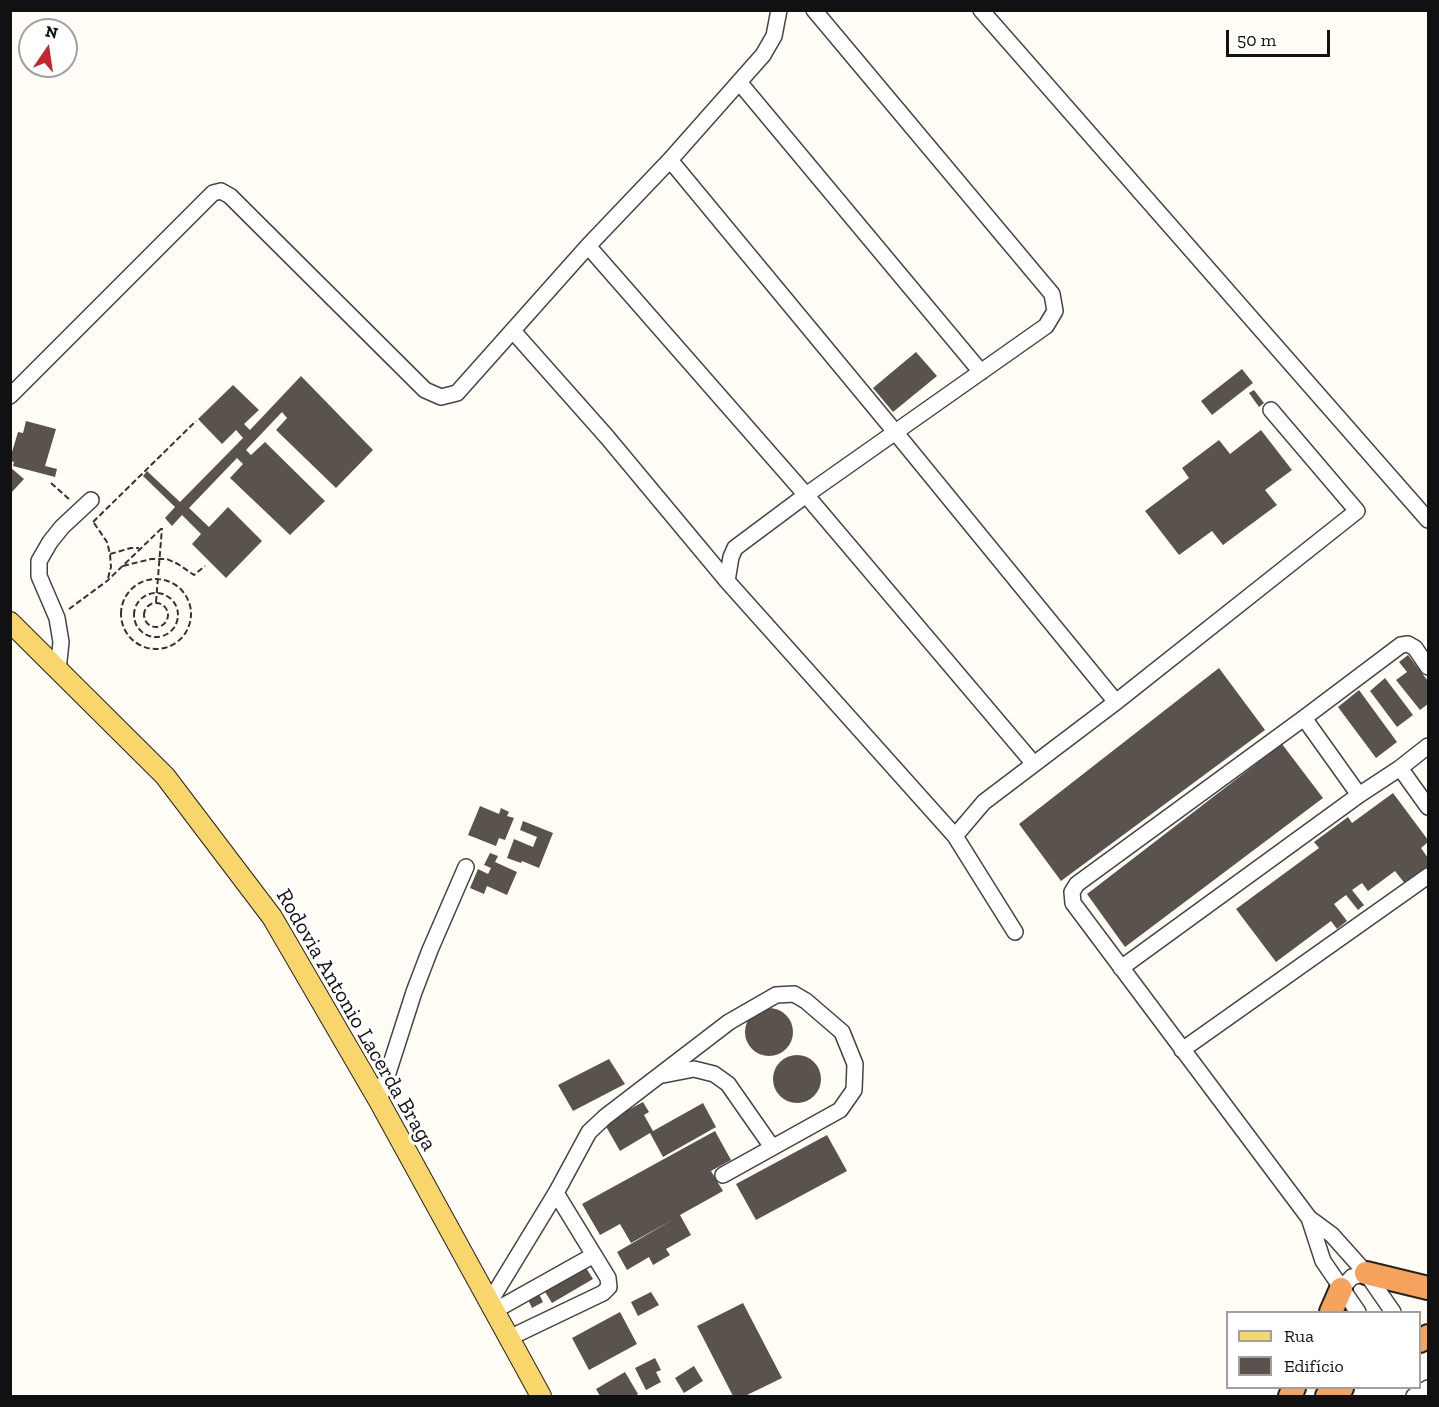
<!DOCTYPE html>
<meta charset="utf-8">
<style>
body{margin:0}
#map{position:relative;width:1439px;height:1407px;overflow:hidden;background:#fffdf5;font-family:"Zilla Slab",serif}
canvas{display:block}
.frame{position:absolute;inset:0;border:12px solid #111;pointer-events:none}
.legend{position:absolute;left:1226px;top:1311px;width:195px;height:78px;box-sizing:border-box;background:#fff;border:2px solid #a0a0a0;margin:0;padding:8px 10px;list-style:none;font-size:18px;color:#111}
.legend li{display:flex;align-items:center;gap:12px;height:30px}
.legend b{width:30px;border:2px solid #a0a0a0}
.north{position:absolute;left:18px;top:18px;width:60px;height:60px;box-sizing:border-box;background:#fff;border:2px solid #a0a0a0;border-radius:50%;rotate:13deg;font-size:16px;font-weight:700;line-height:24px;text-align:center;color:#111}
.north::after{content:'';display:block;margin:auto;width:21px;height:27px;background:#c4262e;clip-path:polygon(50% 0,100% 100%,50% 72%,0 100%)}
.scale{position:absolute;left:1226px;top:30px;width:104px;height:27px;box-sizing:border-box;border:3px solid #111;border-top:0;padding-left:8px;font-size:18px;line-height:21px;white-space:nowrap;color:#111;-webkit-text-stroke:4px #fff;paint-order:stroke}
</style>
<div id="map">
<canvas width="1439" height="1407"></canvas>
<div class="frame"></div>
<ul class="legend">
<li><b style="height:8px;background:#f9d66b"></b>Rua</li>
<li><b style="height:16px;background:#5a524d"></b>Edifício</li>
</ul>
<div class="north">N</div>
<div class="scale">50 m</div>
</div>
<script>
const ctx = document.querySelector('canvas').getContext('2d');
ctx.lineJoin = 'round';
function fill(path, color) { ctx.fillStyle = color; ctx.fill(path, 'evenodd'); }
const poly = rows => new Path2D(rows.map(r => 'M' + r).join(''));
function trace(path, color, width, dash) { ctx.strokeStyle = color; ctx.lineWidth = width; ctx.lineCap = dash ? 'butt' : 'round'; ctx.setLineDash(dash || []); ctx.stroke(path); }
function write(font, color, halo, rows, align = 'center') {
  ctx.font = font + ' "Zilla Slab",serif'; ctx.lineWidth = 6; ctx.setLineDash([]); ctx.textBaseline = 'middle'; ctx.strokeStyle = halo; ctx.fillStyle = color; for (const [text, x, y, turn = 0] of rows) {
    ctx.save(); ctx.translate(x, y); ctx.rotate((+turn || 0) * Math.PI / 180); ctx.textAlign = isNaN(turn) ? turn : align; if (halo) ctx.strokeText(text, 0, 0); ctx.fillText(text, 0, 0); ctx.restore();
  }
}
fill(poly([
 [916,352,937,376,893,412,873,388],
 [1242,369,1253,383,1212,415,1201,401],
 [301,376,373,450,336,488,276,430,287,418,282,412,246,450,251,455,265,442,325,501,290,535,230,478,243,464,237,458,189,508,209,527,228,507,262,541,226,578,192,544,201,534,182,515,172,526,165,518,175,507,143,476,147,471,180,502,243,438,236,430,222,444,198,419,233,385,259,410,244,424,250,430],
 [1254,390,1264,403,1259,407,1249,393],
 [26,421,56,429,45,466,57,469,55,477,13,466,14,462,10,461,10,451,12,452,18,432,23,433],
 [1261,430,1292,470,1265,490,1277,505,1223,545,1212,531,1179,555,1145,511,1189,478,1182,468,1219,440,1230,454],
 [10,467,24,479,10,494],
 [1408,655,1428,681,1428,704,1420,710,1396,680,1407,672,1399,662],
 [1219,668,1265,730,1061,881,1019,824],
 [1385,678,1413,715,1397,727,1370,691],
 [1359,690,1397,742,1376,758,1338,707],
 [1282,744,1323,798,1125,947,1087,894],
 [1393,793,1428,840,1428,842,1421,848,1428,858,1428,869,1406,885,1395,871,1368,891,1362,883,1352,890,1364,905,1358,910,1346,895,1334,904,1347,921,1337,929,1331,921,1276,962,1236,909,1319,848,1314,842,1348,817,1352,823],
 [480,806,499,814,501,808,509,812,507,816,514,818,505,840,499,838,496,846,468,835],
 [523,821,553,833,539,868,522,861,521,863,507,858,514,839,533,847,537,837,520,830],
 [490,853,498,856,495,862,517,872,507,895,487,886,484,894,470,888,478,869,488,874,491,868,484,865],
 '745 1032a24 24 0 1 1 48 0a24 24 0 1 1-48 0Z',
 '773 1079a24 24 0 1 1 48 0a24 24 0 1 1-48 0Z',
 [609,1059,625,1084,573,1111,558,1085],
 [643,1102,649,1112,644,1115,653,1131,703,1103,716,1127,663,1157,650,1133,620,1151,604,1123],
 [715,1131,731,1160,711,1171,723,1191,680,1215,691,1235,666,1249,670,1255,653,1265,649,1257,627,1270,617,1252,674,1219,631,1243,620,1224,600,1235,582,1204],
 [827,1135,847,1171,756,1220,736,1184],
 [583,1263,593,1279,552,1303,542,1287],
 [537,1290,543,1302,532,1308,526,1295],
 [651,1292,659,1305,638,1316,631,1302],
 [743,1303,782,1378,745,1396,733,1396,697,1326],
 [620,1312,637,1344,589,1370,572,1338],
 [655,1358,661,1370,656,1372,661,1382,646,1390,635,1368],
 [694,1366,703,1381,684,1393,675,1378],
 [625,1372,638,1394,635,1396,600,1396,596,1389]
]), '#5a524d');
const minor = poly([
 [981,10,1428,520],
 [739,82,981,372],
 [670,160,896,433,1116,702],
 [588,246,806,495,1034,764],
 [513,331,607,437,727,581,955,836,1015,932],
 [10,396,213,193,221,191,230,196,425,390,441,397,457,393,588,246,670,160,763,55,774,36,779,10],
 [727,581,731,557,735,548,806,495,1046,326,1055,311,1052,294,814,10],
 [58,670,61,642,57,618,39,576,39,561,50,542,62,527,91,500],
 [1304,718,1359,795],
 [1400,768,1428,807],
 [955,836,984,802,1116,702,1357,511,1271,410],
 [1121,968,1359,795,1400,768,1428,746],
 [1182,1050,1428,876],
 [663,1075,694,1069,714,1074,728,1084,772,1147],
 [379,1101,414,992,430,950,466,867],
 [1309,1218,1323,1261,1358,1312],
 [1341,1289,1352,1277,1366,1273],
 [489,1303,556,1193,589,1132,605,1117,729,1022,776,995,794,994,806,1001,842,1032,855,1064,854,1090,840,1110,723,1175],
 [494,1311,594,1255],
 [1393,1312,1366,1273,1332,1235,1309,1218,1073,903,1072,892,1077,884,1304,718,1401,645,1408,644,1415,648,1428,667],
 [509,1338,603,1293,609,1287,608,1278,556,1193],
 [1414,1396,1428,1388]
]);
const major = poly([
 [10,622,165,776,272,917,379,1101,541,1396]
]);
const highway = poly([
 [1366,1273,1428,1288],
 [1331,1312,1341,1289],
 [1420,1341,1428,1336],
 [1290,1396,1294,1388],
 [1327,1396,1342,1388]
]);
trace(minor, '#444', 18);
trace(major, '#222', 22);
trace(highway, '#222', 26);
trace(poly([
 [51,483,70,500],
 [93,522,196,421],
 [94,523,107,542,110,554,111,567,108,578],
 [110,554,131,548,139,548],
 [123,566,151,559,167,559,178,564,194,575,205,566],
 '121 614a35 35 0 1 1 70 0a35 35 0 1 1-70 0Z',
 '134 615a22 22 0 1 1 44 0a22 22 0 1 1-44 0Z',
 [156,602,162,528],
 '144 615a12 12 0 1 1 24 0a12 12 0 1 1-24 0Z',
 [69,609,107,581,162,528]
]), '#333', 2, [6, 3]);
trace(minor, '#fff', 15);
trace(major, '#f9d66b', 20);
trace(highway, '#f5a25d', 22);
write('22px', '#111', '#fff', [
 ["Rodovia Antonio Lacerda Braga",356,1020,60]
]);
</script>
